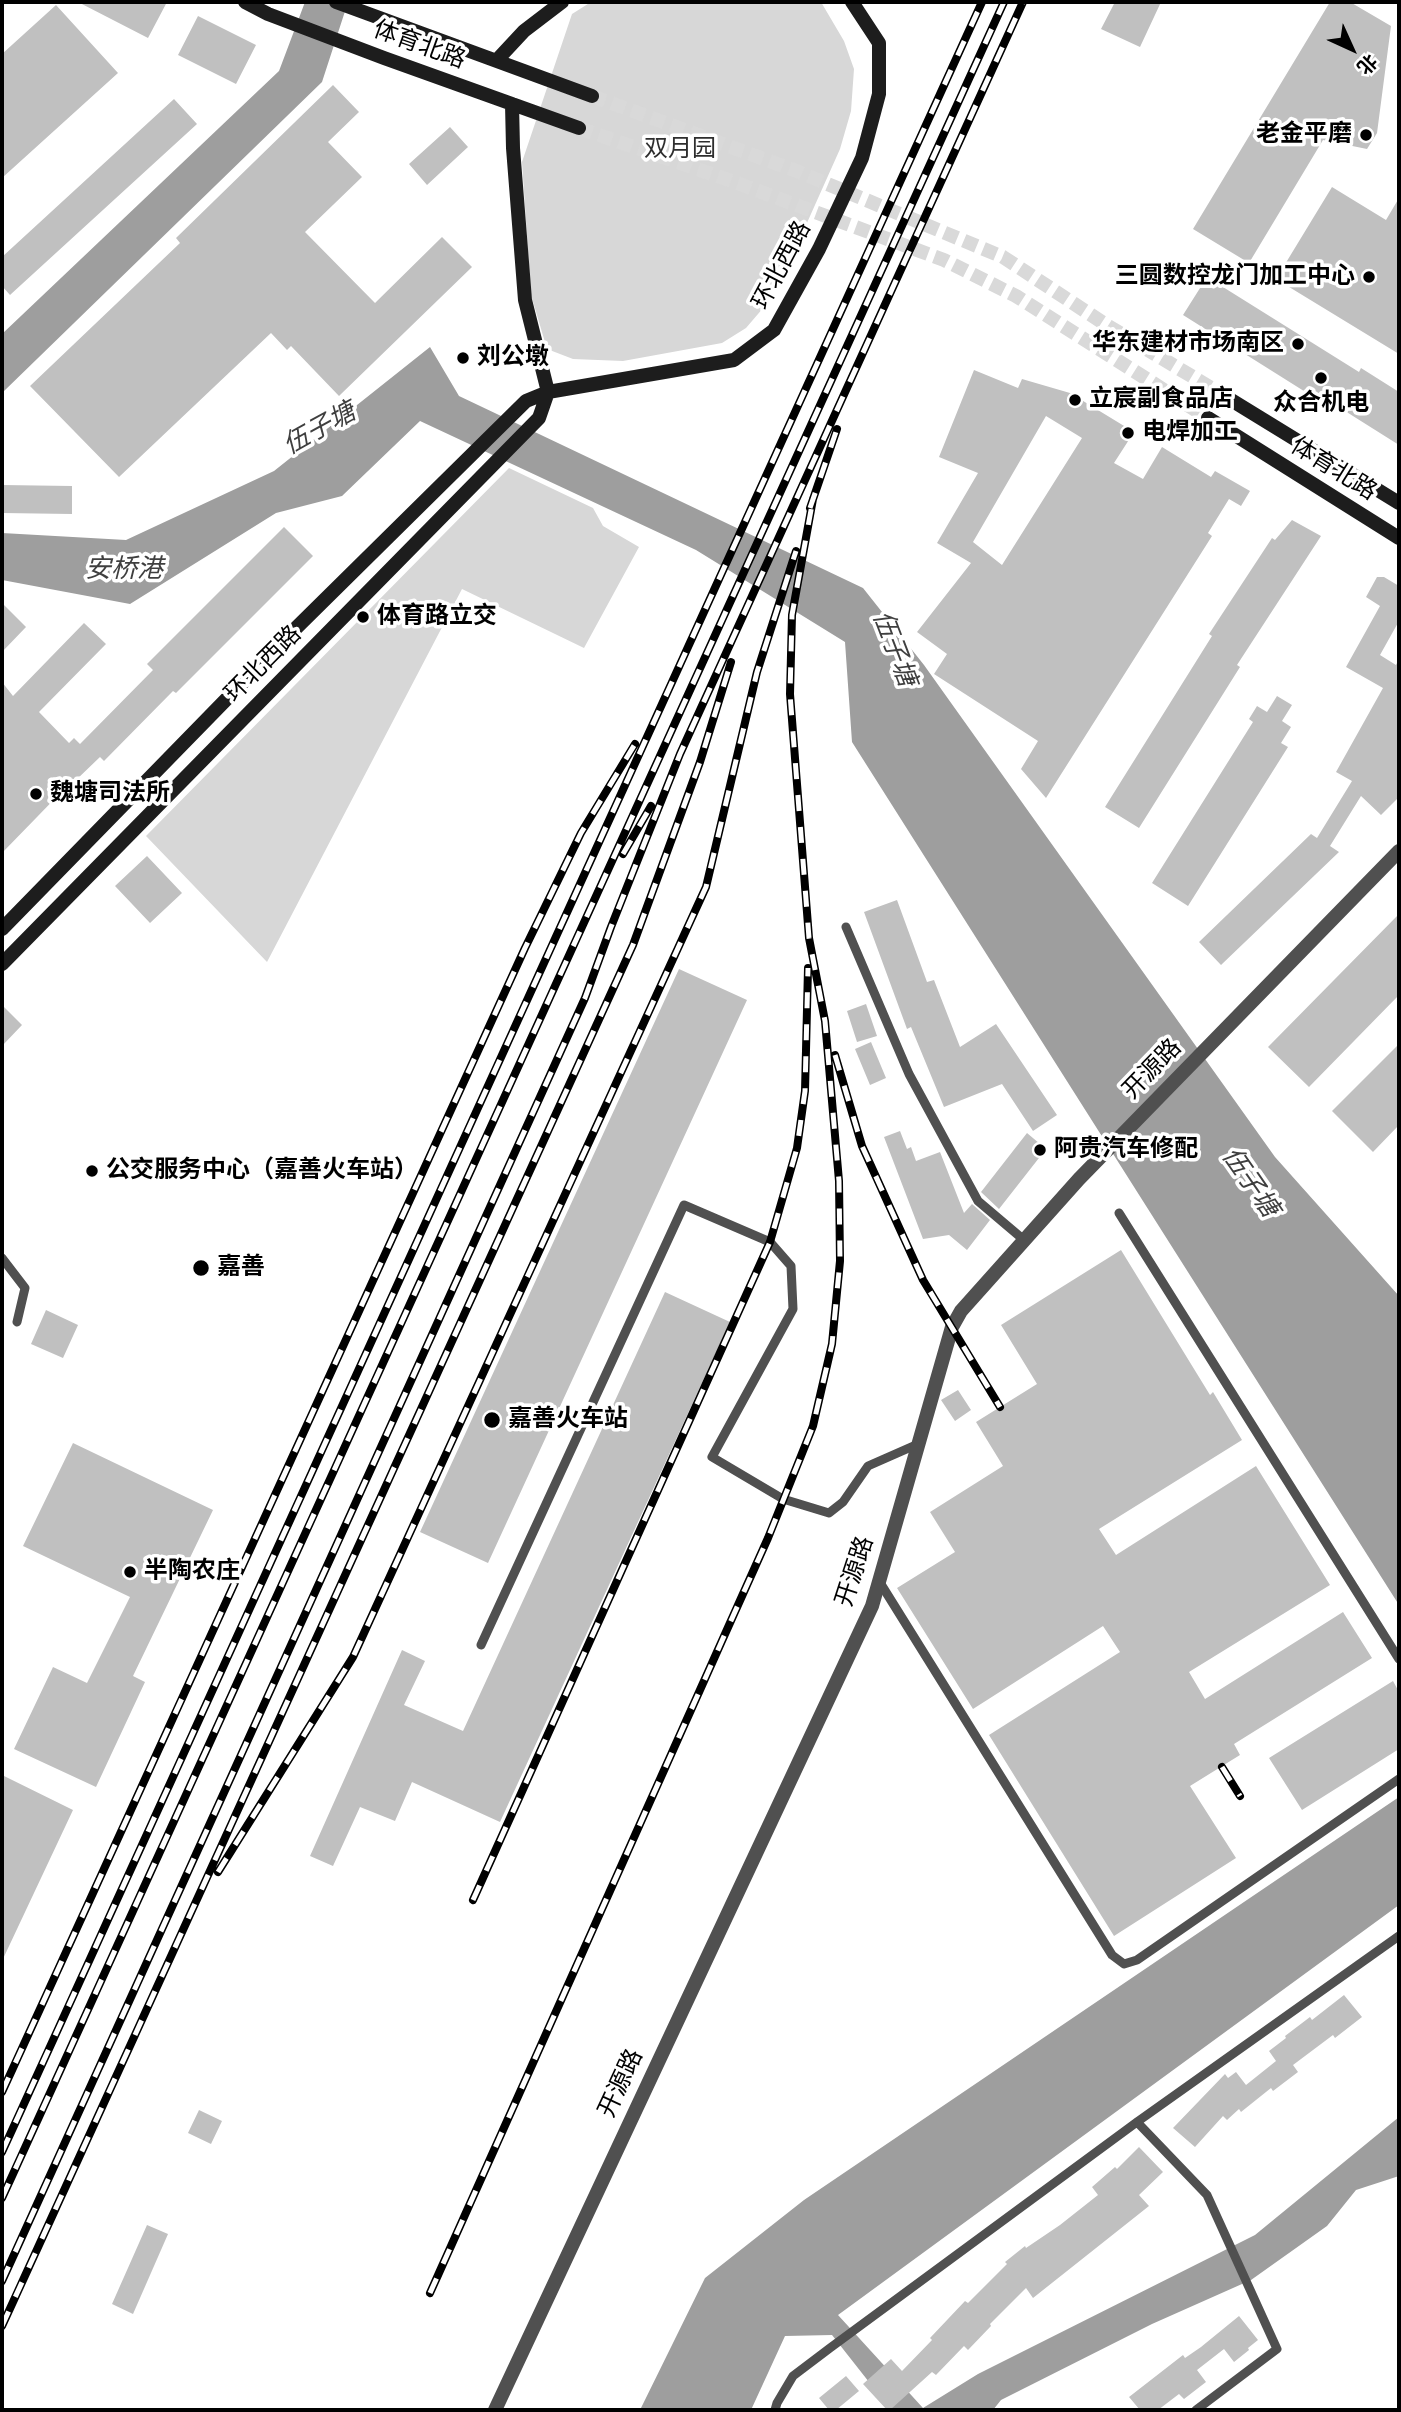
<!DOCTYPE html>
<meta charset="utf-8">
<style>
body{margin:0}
#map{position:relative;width:1401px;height:2412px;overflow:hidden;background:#fff;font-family:"Nunito Sans","Noto Sans SC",sans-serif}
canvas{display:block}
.frame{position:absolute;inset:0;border:4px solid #000;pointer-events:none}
.north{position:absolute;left:1317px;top:14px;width:70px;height:70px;-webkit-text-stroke:5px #fff;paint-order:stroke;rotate:135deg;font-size:19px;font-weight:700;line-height:28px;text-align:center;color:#000}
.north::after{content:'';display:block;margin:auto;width:24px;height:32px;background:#000;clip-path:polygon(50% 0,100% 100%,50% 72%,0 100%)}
</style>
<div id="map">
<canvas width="1401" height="2412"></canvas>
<div class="frame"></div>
<div class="north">北</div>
</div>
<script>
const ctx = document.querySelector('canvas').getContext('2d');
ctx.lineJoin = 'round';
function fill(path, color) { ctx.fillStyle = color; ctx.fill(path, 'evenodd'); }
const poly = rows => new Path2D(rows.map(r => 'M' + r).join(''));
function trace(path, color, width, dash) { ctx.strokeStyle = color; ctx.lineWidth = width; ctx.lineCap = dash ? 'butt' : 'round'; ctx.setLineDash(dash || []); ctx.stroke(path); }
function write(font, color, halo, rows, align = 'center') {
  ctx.font = font + ' "Nunito Sans","Noto Sans SC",sans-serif'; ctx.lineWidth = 7; ctx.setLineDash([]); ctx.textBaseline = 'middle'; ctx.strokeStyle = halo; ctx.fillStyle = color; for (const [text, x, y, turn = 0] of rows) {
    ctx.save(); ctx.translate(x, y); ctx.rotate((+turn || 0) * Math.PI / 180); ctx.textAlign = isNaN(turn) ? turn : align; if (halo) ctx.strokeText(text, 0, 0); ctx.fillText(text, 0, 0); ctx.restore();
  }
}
fill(poly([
 [591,2,821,2,844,41,854,69,851,111,840,149,798,243,764,307,746,328,722,343,623,361,573,359,547,349,531,295,522,162,572,14],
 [509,468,593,508,603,526,639,547,584,648,462,589,267,962,146,836]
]), '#d7d7d7');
fill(poly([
 [305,2,348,2,322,82,2,393,2,334,279,71],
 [430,347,459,396,863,588,924,665,1275,1157,1399,1296,1399,1605,852,742,845,642,696,550,420,421,342,496,276,513,130,604,2,580,2,533,126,540,274,471],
 [1399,1797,1399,1905,838,2315,923,2408,978,2374,1255,2235,1399,2117,1399,2176,1356,2190,1327,2226,1251,2280,1152,2324,1001,2400,993,2410,891,2410,832,2335,785,2336,751,2410,640,2410,705,2278,804,2200]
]), '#9e9e9e');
fill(poly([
 [78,2,167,2,148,38],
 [1115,2,1161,2,1140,47,1101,29],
 [1330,2,1350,2,1391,26,1377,133,1367,149,1323,140,1249,263,1193,229],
 [56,5,118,73,2,178,2,54],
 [198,16,256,45,236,84,178,55],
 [333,85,359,112,328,142,362,177,305,232,375,303,442,237,472,267,339,396,291,346,287,350,271,333,119,477,30,386,180,243,176,238],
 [174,99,197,124,10,295,2,286,2,257],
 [450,127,468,147,427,185,409,164],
 [1332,187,1386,220,1399,198,1399,354,1276,279],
 [1207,277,1359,372,1361,368,1399,392,1399,445,1318,394,1315,398,1183,315],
 [974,370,1018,388,1022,379,1070,393,1134,432,1114,463,1143,479,1162,447,1211,477,1215,471,1250,491,1241,506,1229,499,1208,533,1212,536,1046,798,1021,769,1038,741,934,674,947,654,917,632,971,563,937,543,978,473,939,457],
 [1046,416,1082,438,1002,565,973,542],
 [2,485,72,486,72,514,2,513],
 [1292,520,1321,536,1237,665,1240,667,1139,828,1105,807,1212,636,1209,634,1272,538,1275,540],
 [284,527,313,556,176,693,173,691,104,761,100,757,74,782,72,781,2,853,2,682,13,696,84,623,106,644,39,712,69,743,74,738,80,744,153,670,147,664],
 [1377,577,1384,577,1399,586,1399,621,1380,655,1396,665,1399,659,1399,797,1381,815,1361,796,1330,846,1339,852,1221,965,1199,942,1311,834,1317,838,1352,781,1336,772,1383,688,1346,667,1380,606,1366,597],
 [2,603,26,627,2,652],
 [1277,696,1292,705,1282,721,1291,727,1281,743,1288,747,1188,906,1152,883,1253,722,1249,719,1257,706,1267,712],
 [147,856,182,893,150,923,115,886],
 [897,900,927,982,934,980,960,1047,996,1024,1057,1115,1033,1131,1002,1084,944,1107,911,1027,907,1029,864,912],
 [1399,914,1399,995,1309,1087,1268,1047],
 [679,969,747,1000,488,1563,420,1532],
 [866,1004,877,1036,857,1042,847,1011],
 [2,1005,22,1025,2,1046],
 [871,1042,886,1078,870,1085,855,1049],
 [1399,1044,1399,1125,1373,1152,1332,1111],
 [900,1131,907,1149,911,1147,916,1161,940,1152,964,1213,972,1204,990,1220,967,1250,949,1235,923,1239,884,1137],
 [1027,1133,1046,1149,999,1209,981,1192],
 [1121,1250,1210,1395,1213,1392,1242,1440,1099,1529,1116,1555,1256,1466,1330,1585,1189,1672,1205,1699,1343,1612,1372,1658,1234,1744,1240,1755,1190,1786,1236,1858,1114,1936,989,1735,1120,1652,1103,1626,973,1709,897,1588,955,1552,930,1512,1003,1466,976,1422,1037,1384,1001,1325],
 [665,1292,730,1322,500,1822,412,1782,395,1821,360,1807,333,1866,310,1856,402,1650,425,1661,404,1705,463,1731],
 [46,1310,78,1325,63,1358,31,1344],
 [958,1390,971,1410,955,1421,941,1400],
 [73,1443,213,1510,133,1676,145,1682,96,1787,14,1749,53,1667,87,1683,130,1597,23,1546],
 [1393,1681,1399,1692,1399,1749,1302,1810,1269,1758],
 [2,1775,73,1810,2,1961],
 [1344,1995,1362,2017,1335,2038,1333,2035,1293,2065,1298,2072,1273,2091,1271,2088,1241,2112,1239,2109,1227,2120,1223,2116,1195,2147,1173,2128,1225,2074,1228,2078,1236,2072,1246,2085,1276,2061,1269,2051,1286,2038,1285,2036,1310,2017,1312,2020],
 [199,2110,222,2121,211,2144,188,2133],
 [1139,2147,1163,2172,1139,2195,1149,2206,1033,2298,1026,2288,990,2324,991,2326,968,2350,964,2346,936,2375,932,2372,890,2410,887,2410,863,2384,891,2359,902,2371,932,2340,930,2338,965,2301,968,2303,1007,2264,1005,2262,1025,2246,1026,2248,1060,2225,1098,2195,1092,2187,1115,2167,1117,2169],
 [147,2225,168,2234,133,2314,112,2304],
 [1239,2316,1258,2340,1248,2348,1249,2350,1234,2362,1224,2349,1197,2370,1206,2382,1184,2399,1179,2394,1158,2410,1140,2410,1129,2397,1183,2355,1185,2358,1201,2347],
 [846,2376,859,2391,836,2410,829,2410,819,2398]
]), '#c0c0c0');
trace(poly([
 [592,96,794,170,1003,257,1108,326,1223,395],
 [579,128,729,180,944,260,1016,296,1208,418]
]), '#d9d9d9', 14, [14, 7]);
trace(poly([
 [846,927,909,1074,978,1201,1024,1240],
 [1119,1213,1399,1659],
 [2,1258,25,1288,17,1322],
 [879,1581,1112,1955,1124,1964,1137,1960,1399,1779],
 [481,1645,684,1205,770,1242,791,1266,793,1309,712,1457,783,1499,829,1513,843,1502,868,1466,918,1444],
 [1137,2122,1207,2195,1277,2349,1196,2410],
 [775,2410,777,2403,793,2376,830,2348,1137,2122,1399,1936]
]), '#505050', 9);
trace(poly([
 [495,2410,872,1606,952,1327,961,1311,1079,1179,1399,851]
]), '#505050', 14);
trace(poly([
 [245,2,268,14,384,58,579,128],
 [336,2,592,96],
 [497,60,524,31,562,2],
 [1223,395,1399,503],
 [1208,418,1399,538],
 [2,929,292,632,526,401,548,392,734,360,774,330,819,249,862,158,879,94,879,43,852,2],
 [2,964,539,418,548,392,525,300,513,148,512,104]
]), '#1d1d1d', 14);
const rail = poly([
 [810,508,837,429],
 [623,854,651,806],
 [835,1055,862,1146,923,1280,1000,1407],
 [1222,1767,1240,1796],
 [218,1872,353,1657,706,887,757,672,796,551],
 [473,1900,770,1242,797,1148,805,1091,808,968],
 [2,2092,525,948,581,833,635,744],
 [2,2152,982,2],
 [2,2198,1004,2],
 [2,2281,585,998,611,927,680,754,1023,2],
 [430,2293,768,1538,813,1426,832,1344,840,1261,839,1181,825,1021,809,938,790,694,792,615,813,499],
 [2,2326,633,945,700,762,731,662]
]);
trace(rail, '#000', 8);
trace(rail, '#fff', 5, [16]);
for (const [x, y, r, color] of [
 [1366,135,7,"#000"],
 [1369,277,7,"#000"],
 [1298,344,7,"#000"],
 [463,358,7,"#000"],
 [1321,378,7,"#000"],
 [1075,400,7,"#000"],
 [1128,433,7,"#000"],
 [363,617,7,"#000"],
 [36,794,7,"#000"],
 [1040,1150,7,"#000"],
 [92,1171,7,"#000"],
 [201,1268,9,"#000"],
 [492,1420,9,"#000"],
 [130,1572,7,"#000"]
]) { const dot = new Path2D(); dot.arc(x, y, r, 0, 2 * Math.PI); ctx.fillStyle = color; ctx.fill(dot); trace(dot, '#fff', 2.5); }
write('24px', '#000', '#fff', [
 ["体育北路",419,46,20],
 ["环北西路",783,266,-62],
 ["体育北路",1333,470,32],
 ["环北西路",264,665,-45],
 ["开源路",1153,1070,-46],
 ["开源路",856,1572,-72],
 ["开源路",622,2084,-65]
]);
write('bold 24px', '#000', '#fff', [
 ["老金平磨",1352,135,"right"],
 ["三圆数控龙门加工中心",1355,277,"right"],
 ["华东建材市场南区",1284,344,"right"],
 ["刘公墩",477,358],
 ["立宸副食品店",1089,400],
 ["众合机电",1321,404,"center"],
 ["电焊加工",1142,433],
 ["体育路立交",377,617],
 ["魏塘司法所",50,794],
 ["阿贵汽车修配",1054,1150],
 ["公交服务中心（嘉善火车站）",106,1171],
 ["嘉善",217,1268],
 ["嘉善火车站",508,1420],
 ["半陶农庄",144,1572]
], 'left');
write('24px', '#2e2e2e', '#fff', [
 ["双月园",680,150]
]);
write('italic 26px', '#3f3f3f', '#fff', [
 ["伍子塘",320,430,-29],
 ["安桥港",124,571],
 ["伍子塘",893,649,69],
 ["伍子塘",1249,1183,55]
]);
</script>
